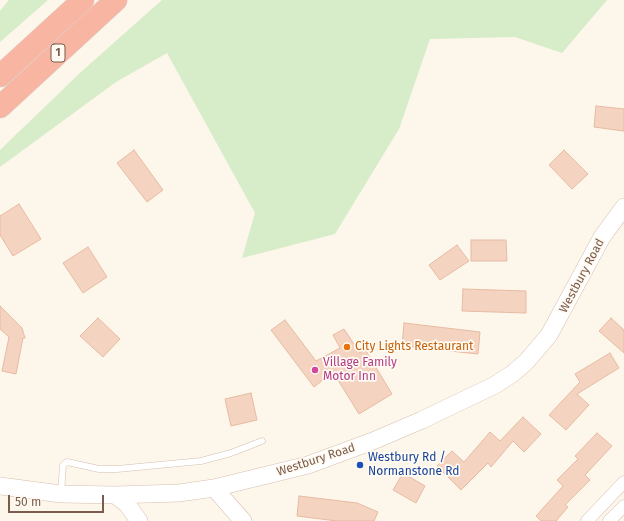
<!DOCTYPE html>
<style>
body{margin:0}
#map{position:relative;width:624px;height:521px;overflow:hidden;background:#fdf6eb;font-family:"Fira Sans",sans-serif}
canvas{display:block}
.scale{position:absolute;left:8px;top:495px;width:96px;height:18px;box-sizing:border-box;border:2px solid #7a5b4c;border-top:0;padding-left:5px;font-size:12px;line-height:14px;white-space:nowrap;color:#7a5b4c;-webkit-text-stroke:3px #fffaf2;paint-order:stroke}
</style>
<div id="map">
<canvas width="624" height="521"></canvas>
<div class="scale">50 m</div>
</div>
<script>
const ctx = document.querySelector('canvas').getContext('2d');
ctx.lineJoin = 'round';
function fill(path, color) { ctx.fillStyle = color; ctx.fill(path, 'evenodd'); }
const poly = rows => new Path2D(rows.map(r => 'M' + r).join(''));
function trace(path, color, width, dash) { ctx.strokeStyle = color; ctx.lineWidth = width; ctx.lineCap = dash ? 'butt' : 'round'; ctx.setLineDash(dash || []); ctx.stroke(path); }
function write(font, color, halo, rows, align = 'center') {
  ctx.font = font + ' "Fira Sans",sans-serif'; ctx.lineWidth = 3.5; ctx.setLineDash([]); ctx.textBaseline = 'middle'; ctx.strokeStyle = halo; ctx.fillStyle = color; for (const [text, x, y, turn = 0] of rows) {
    ctx.save(); ctx.translate(x, y); ctx.rotate((+turn || 0) * Math.PI / 180); ctx.textAlign = isNaN(turn) ? turn : align; if (halo) ctx.strokeText(text, 0, 0); ctx.fillText(text, 0, 0); ctx.restore();
  }
}
fill(poly([
 [9,0,48,0,0,42,0,11],
 [162,0,607,0,562,53,515,37,430,39,399,129,335,234,242,258,255,213,167,53,116,82,0,167,0,150,82,71]
]), '#d7ecc8');
const building = poly([
 [596,106,624,109,624,131,594,127,596,106],
 [134,150,163,190,147,202,117,163,134,150],
 [564,150,588,174,572,189,549,165,564,150],
 [19,204,41,239,13,256,0,235,0,216,19,204],
 [471,240,506,240,507,261,471,261,471,240],
 [457,245,469,261,440,280,429,265,457,245],
 [88,247,107,277,83,293,63,263,88,247],
 [463,289,526,291,526,313,462,311,463,289],
 [0,306,22,328,25,338,23,338,16,374,2,371,9,337,0,329,0,306],
 [98,318,120,339,103,357,80,336,98,318],
 [611,318,624,330,624,353,599,331,611,318],
 [285,320,316,361,340,348,333,335,344,329,360,353,365,349,392,394,359,414,333,372,314,387,271,330,285,320],
 [404,323,480,332,478,354,402,346,404,323],
 [610,353,619,368,577,394,589,405,566,430,549,415,580,382,575,374,610,353],
 [251,393,257,420,231,426,225,399,251,393],
 [523,417,541,434,524,452,513,441,491,467,488,463,461,490,437,466,452,451,464,462,490,432,500,441,523,417],
 [597,433,612,446,585,475,590,480,565,505,568,507,556,521,541,521,536,516,563,486,557,480,578,459,575,456,597,433],
 [403,473,425,486,416,503,393,490,403,473],
 [299,496,357,503,378,512,374,521,337,521,297,516,299,496]
]);
fill(building, '#f4d4c1');
trace(building, '#e7baa1', 1);
const lane = poly([
 [61,493,63,465,67,462,99,469,117,469,201,461,231,453,262,441]
]);
const street = poly([
 [587,521,624,482],
 [609,521,624,506]
]);
const secondary = poly([
 [0,486,61,494,115,495,179,493,214,488,308,465,373,441,422,420,495,385,512,374,526,362,549,335,602,237,624,207],
 [214,488,243,521],
 [115,495,127,504,139,521]
]);
const highway = poly([
 [0,76,83,0],
 [0,107,116,0]
]);
trace(lane, '#d3bfb2', 7);
trace(street, '#d3bfb2', 13);
trace(secondary, '#d6bfaf', 18);
trace(highway, '#dcd4d0', 23);
trace(lane, '#fff', 6);
trace(street, '#fff', 12);
trace(secondary, '#fff', 17);
trace(highway, '#f8b5a1', 22);
for (const [x, y, r, color] of [
 [347,347,4,"#e8710a"],
 [315,370,4,"#d1479c"],
 [360,465,4,"#1a4fb4"]
]) { const dot = new Path2D(); dot.arc(x, y, r, 0, 2 * Math.PI); ctx.fillStyle = color; ctx.fill(dot); trace(dot, '#fffaf2', 1.5); }
for (const [x, y, w] of [
 [58,53,14]
]) { const box = new Path2D(); box.roundRect(x - w / 2, y - 9, w, 18, 3); ctx.fillStyle = '#fffaf2'; ctx.fill(box); trace(box, '#7a5b4c', 1); }
write('bold 11px', '#7a5b4c', null, [
 ["1",58,53]
]);
write('12px', '#7a5b4c', '#fffaf2', [
 ["Westbury Road",582,276,-62],
 ["Westbury Road",316,460,-18]
]);
write('12px', '#c56008', '#fffaf2', [
 ["City Lights Restaurant",355,347]
], 'left');
write('12px', '#b23c85', '#fffaf2', [
 ["Village Family",323,363],
 ["Motor Inn",323,377]
], 'left');
write('12px', '#164399', '#fffaf2', [
 ["Westbury Rd /",368,458],
 ["Normanstone Rd",368,472]
], 'left');
</script>
